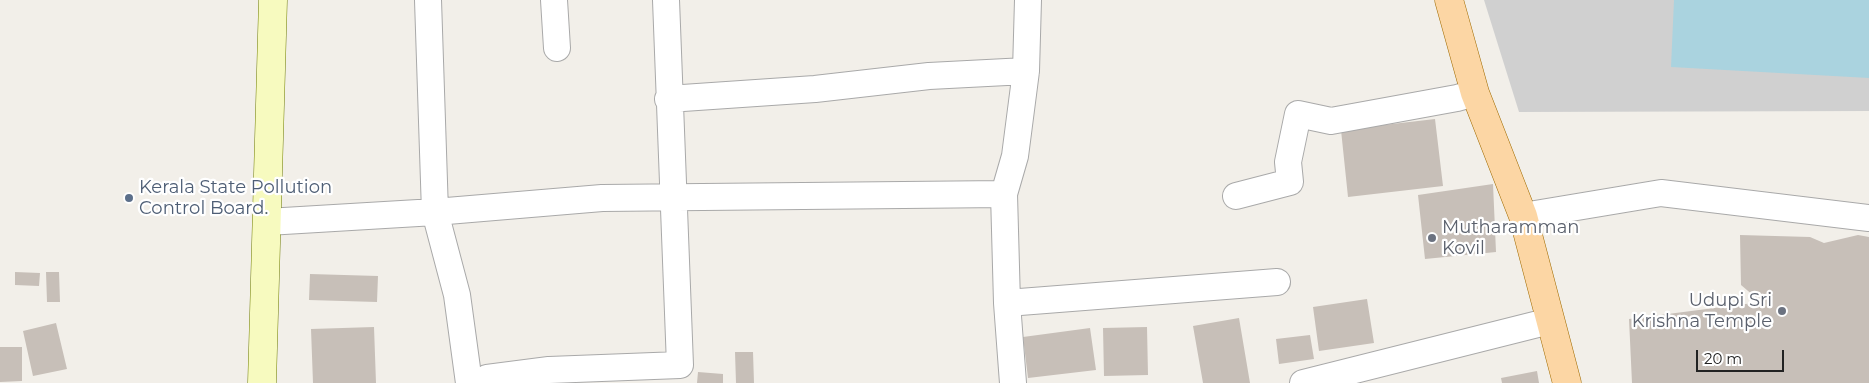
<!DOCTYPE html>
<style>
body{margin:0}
#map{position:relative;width:1869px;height:383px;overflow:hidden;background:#f2efe9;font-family:Montserrat,sans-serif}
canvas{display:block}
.scale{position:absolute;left:1696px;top:350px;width:88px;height:22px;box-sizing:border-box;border:2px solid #222;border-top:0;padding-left:6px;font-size:15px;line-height:18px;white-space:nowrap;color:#222;-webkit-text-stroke:4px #fff;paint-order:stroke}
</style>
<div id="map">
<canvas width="1869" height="383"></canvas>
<div class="scale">20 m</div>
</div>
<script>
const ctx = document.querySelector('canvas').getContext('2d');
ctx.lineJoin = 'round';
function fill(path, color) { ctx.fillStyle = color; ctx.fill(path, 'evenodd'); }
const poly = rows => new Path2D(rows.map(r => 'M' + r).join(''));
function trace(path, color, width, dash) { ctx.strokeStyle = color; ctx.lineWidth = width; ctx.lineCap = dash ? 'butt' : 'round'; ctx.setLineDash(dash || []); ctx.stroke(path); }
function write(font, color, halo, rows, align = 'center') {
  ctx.font = font + ' Montserrat,sans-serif'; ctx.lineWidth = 4.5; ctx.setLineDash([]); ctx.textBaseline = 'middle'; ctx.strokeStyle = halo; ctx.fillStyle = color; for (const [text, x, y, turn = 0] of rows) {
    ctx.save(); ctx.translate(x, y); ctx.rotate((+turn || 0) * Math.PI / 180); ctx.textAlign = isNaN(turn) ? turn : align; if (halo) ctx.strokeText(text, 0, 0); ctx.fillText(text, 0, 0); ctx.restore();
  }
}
fill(poly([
 [1484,0,1869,0,1869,111,1519,112]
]), '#d0d0d0');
fill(poly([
 [1674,0,1869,0,1869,78,1671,67]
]), '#aad3df');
fill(poly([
 [1435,119,1443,186,1348,197,1341,130],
 [1493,184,1496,252,1425,259,1418,195],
 [1740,235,1810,237,1824,243,1858,235,1869,237,1869,383,1632,383,1629,319,1761,302,1741,285],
 [15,272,40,273,39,286,15,285],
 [46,272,59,272,60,302,47,302],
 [310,274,378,276,377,302,309,300],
 [1367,299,1374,343,1319,351,1313,307],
 [1239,318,1250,383,1203,383,1193,326],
 [56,323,67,369,33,376,23,331],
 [374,327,376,383,313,383,311,329],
 [1147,327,1148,375,1104,376,1103,328],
 [1090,328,1096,370,1028,378,1023,337],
 [1310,335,1314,359,1279,364,1276,339],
 [0,347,22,347,22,381,0,382],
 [735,352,753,352,754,383,736,383],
 [1537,371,1539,383,1502,383,1501,378],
 [698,372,723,374,723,383,697,383]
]), '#c7bfb8');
const street = poly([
 [428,0,435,212,457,295,469,383],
 [554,0,557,48],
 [668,99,815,89,929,76,1026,71],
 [1236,196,1290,182,1288,162,1298,114,1331,121,1457,98,1475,93],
 [1523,216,1661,193,1869,218],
 [267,222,435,212,602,198,1004,194],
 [1007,303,1277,282],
 [481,383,487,378,549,370,680,365,666,0],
 [1013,383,1007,303,1004,194,1015,156,1026,71,1028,0],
 [1303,383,1550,321]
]);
const secondary = poly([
 [262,383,273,0]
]);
const primary = poly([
 [1449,0,1475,93,1523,216,1567,383]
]);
trace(street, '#a9a9a9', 28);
trace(secondary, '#707d05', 29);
trace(primary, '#a06b00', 29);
trace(street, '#fff', 26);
trace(secondary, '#f7fabf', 28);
trace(primary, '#fcd6a4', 28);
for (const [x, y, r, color] of [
 [129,198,5,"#5c6f8a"],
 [1432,238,5,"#6b7280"],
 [1782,311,5,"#6b7280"]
]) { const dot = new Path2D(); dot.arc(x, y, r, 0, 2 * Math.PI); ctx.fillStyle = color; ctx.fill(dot); trace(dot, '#fff', 2); }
write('18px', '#4e5e75', '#fff', [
 ["Kerala State Pollution",139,188],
 ["Control Board.",139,209]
], 'left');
write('18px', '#5b616d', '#fff', [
 ["Mutharamman",1442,228],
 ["Kovil",1442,249],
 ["Udupi Sri",1772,301,"right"],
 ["Krishna Temple",1772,322,"right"]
], 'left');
</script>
